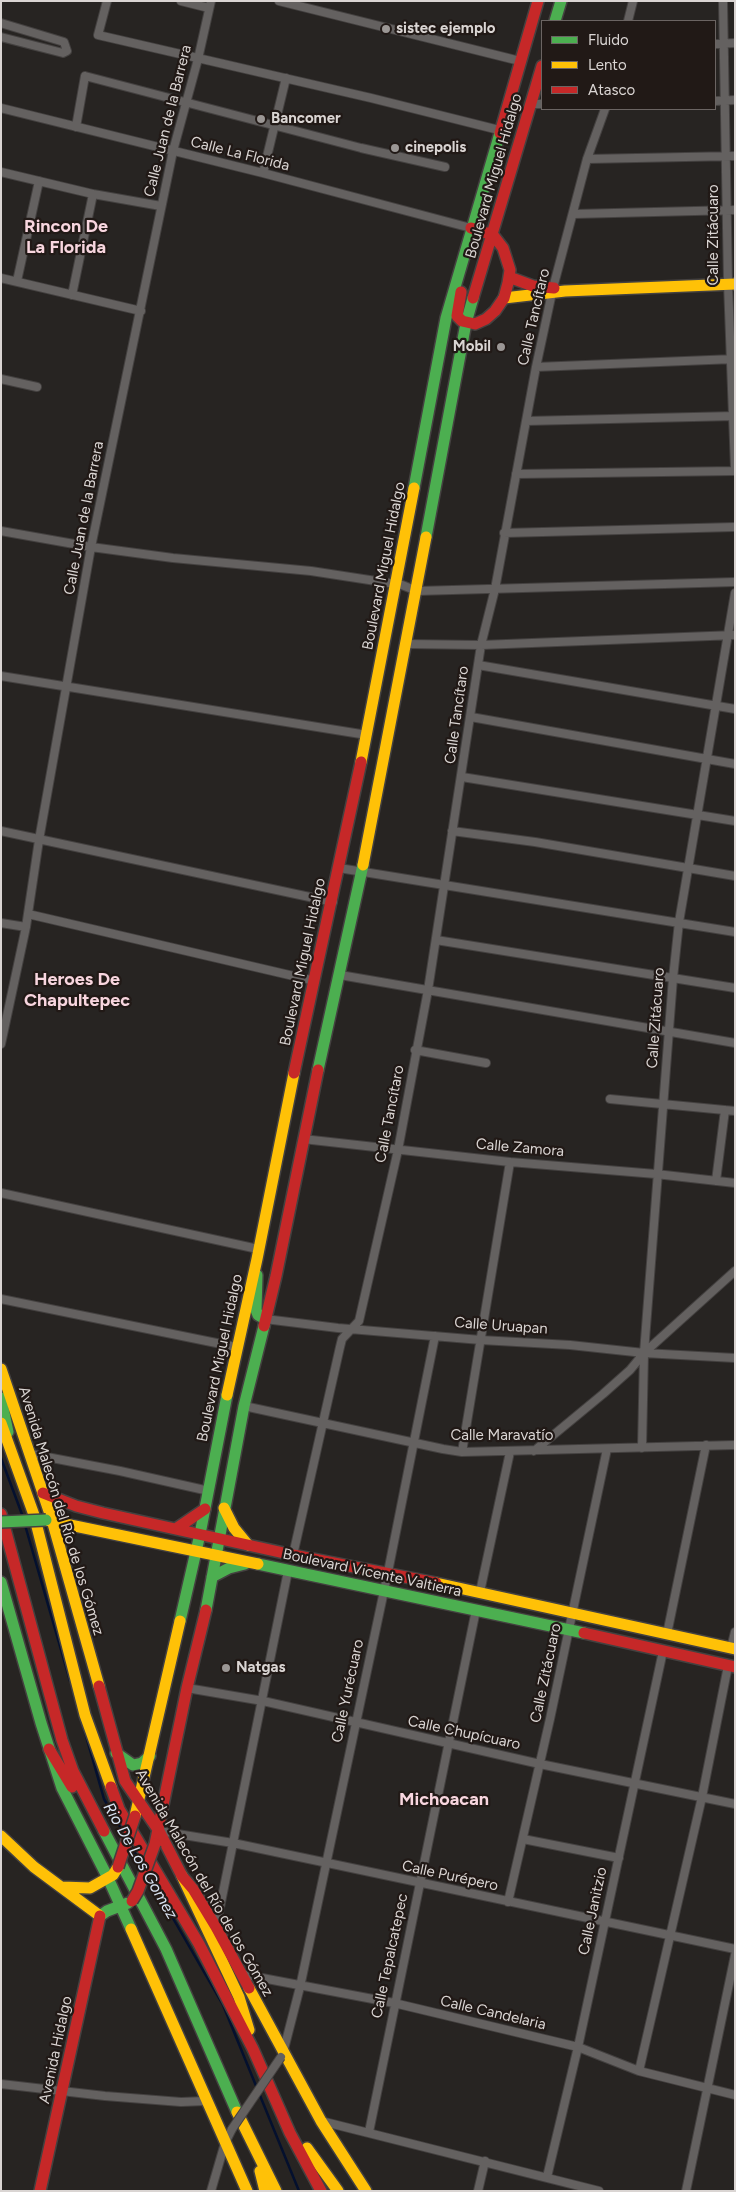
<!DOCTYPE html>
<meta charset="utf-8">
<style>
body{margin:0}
#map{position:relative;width:736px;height:2192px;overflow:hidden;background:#272422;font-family:Figtree,sans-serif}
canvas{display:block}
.frame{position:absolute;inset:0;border:2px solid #dad5d3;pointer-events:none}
.legend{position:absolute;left:541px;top:20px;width:175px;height:90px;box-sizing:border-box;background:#211916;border:1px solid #6b6462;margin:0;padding:6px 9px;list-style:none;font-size:15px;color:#dad5d3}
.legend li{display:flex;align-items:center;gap:10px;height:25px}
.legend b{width:25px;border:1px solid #6b6462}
</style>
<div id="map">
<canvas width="736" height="2192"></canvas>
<div class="frame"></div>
<ul class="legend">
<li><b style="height:6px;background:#4caf50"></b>Fluido</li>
<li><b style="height:6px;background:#ffc107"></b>Lento</li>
<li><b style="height:6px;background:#c62828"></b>Atasco</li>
</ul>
</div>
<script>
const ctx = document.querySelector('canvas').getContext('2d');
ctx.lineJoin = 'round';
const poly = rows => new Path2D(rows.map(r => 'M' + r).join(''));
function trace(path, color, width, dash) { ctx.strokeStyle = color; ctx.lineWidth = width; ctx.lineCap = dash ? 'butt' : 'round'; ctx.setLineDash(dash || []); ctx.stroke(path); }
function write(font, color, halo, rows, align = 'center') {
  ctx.font = font + ' Figtree,sans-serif'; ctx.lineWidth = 4.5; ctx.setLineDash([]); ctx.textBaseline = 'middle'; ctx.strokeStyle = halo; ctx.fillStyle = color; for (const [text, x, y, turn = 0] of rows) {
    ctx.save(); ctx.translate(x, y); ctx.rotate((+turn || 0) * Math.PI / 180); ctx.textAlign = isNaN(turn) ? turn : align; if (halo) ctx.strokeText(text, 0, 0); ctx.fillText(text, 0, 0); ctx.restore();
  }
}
trace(poly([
 [1,1458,23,1517],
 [25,1525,70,1681],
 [84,1729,104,1799,125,1835],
 [130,1844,142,1866],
 [148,1875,223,2005,299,2191]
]), '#04102e', 2.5);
const street = poly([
 [107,1,98,35,371,98,499,130],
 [181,1,209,8],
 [279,1,520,61],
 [723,1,728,284,735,468],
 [628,21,633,1],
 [1,23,64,42,67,51,63,53,1,37],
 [715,44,735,43],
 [715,101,735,100],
 [531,104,542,104],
 [1,108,263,173,471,228],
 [76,127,85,76,361,148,445,167],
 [587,159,735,156],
 [1,172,93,194,161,206],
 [263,173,286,78],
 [574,214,735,210],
 [1,278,141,311],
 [17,281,39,181],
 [72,295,93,194],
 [536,367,734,359],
 [1,379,37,387],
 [526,421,735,416],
 [516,474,735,471],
 [1,531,91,547,173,558,311,571,402,585,417,591,735,582],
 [504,533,735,527],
 [406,644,481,645,735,635],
 [478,665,735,709],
 [1,676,367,735],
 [471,717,735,764],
 [462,777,735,821],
 [1,831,333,902],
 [452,831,535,842,735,876],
 [339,868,735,932],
 [28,914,315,981],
 [1,923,26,927],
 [436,940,735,988],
 [340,975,735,1043],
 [1,1044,26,927,39,840,91,547,173,151,198,59,211,1],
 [415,1050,486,1063],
 [610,1099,735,1111],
 [303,1139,510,1162,656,1174,735,1183],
 [716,1181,725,1110],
 [1,1193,258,1249],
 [1,1299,236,1347],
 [265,1319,338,1328,481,1340,570,1345,644,1353,735,1358],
 [244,1406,443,1449,462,1452,735,1445],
 [642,1448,644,1353,673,978,679,922,735,593],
 [534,1451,603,1394,630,1370,644,1353,735,1271],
 [462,1452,510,1162],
 [31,1454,120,1471,209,1491],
 [293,1555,340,1347,342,1339,359,1321,398,1150,428,990,481,645,495,589,536,367,553,288,587,159,605,109],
 [480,1592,510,1452],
 [667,1634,706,1445],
 [731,1648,735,1632],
 [187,1688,263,1701,540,1764,735,1804],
 [159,1831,233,1843,735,1949],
 [523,1839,619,1858],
 [508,1902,550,1719,607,1449],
 [216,1927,288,1571],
 [241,1974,394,2003,578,2047,639,2071,735,2095],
 [283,2053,300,1987,388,1572,435,1336],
 [639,2071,702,1797,728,1666],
 [1,2084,105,2096,181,2102,206,2101],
 [321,2121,599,2191],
 [369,2132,476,1610],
 [547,2177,578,2047,663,1651],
 [211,2191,225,2143,232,2129],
 [478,2191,485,2161],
 [686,2191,735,1955]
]);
const fast = poly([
 [555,21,561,1],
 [414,488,446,318,500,133],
 [426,537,466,323,473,298],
 [318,1070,363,865],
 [257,1275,256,1310,258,1315,265,1319],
 [1,1398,8,1432],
 [258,1564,584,1633],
 [212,1577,229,1568,245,1564],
 [1,1582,41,1723,62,1788,108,1878,131,1929],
 [206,1610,244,1406,264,1326],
 [180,1621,200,1534,227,1395],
 [116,1753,133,1765,142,1763,150,1756],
 [104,1831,166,1949,237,2112],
 [100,1916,107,1911,128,1903]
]);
const slow = poly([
 [504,298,565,291,735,284],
 [361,762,414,488],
 [363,865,426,537],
 [1,1369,52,1520,99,1686],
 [227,1395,257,1259,294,1073],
 [1,1423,34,1515,85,1715,111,1787],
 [224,1508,234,1528,248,1545],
 [46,1520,258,1564],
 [436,1583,735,1649],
 [135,1816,180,1621],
 [1,1836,34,1867,100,1916],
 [182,1876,239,1997,249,2030],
 [62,1887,90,1888,113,1875,118,1867],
 [131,1929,247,2191],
 [249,1988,321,2121,366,2191],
 [237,2112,276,2191],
 [307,2148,338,2191],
 [260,2171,265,2191]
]);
const jam = poly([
 [500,133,538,1],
 [509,277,533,286,554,288],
 [461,292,457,316,462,321,475,324,486,319,495,311,504,298,508,283,510,270,503,248,493,235,471,228],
 [473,298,542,66],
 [294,1073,361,762],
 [264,1326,276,1276,318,1070],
 [43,1493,76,1506,103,1513,293,1555,436,1583],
 [1,1514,62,1740,73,1771,104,1831],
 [177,1528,205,1509],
 [584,1633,735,1667],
 [99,1686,125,1781,159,1831,182,1876,193,1889,216,1927,249,1988],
 [49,1749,72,1787],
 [111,1787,119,1809,199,1944,253,2049,290,2133,321,2191],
 [155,1844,187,1688,206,1610],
 [40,2191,100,1916]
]);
trace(street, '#444140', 10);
trace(fast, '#444140', 14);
trace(slow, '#444140', 14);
trace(jam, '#444140', 14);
trace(street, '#646160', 8);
trace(fast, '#4caf50', 11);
trace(slow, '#ffc107', 11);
trace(jam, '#c62828', 11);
const streetBridge = poly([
 [232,2129,281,2057]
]);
const fastBridge = poly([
 [1,1522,46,1520]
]);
const jamBridge = poly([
 [118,1867,135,1816],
 [132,1901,138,1891,155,1844]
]);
trace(streetBridge, '#444140', 10, []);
trace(fastBridge, '#444140', 14, []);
trace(jamBridge, '#444140', 14, []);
trace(streetBridge, '#646160', 8);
trace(fastBridge, '#4caf50', 11);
trace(jamBridge, '#c62828', 11);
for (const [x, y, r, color] of [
 [386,29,5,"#9b9795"],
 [261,119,5,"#9b9795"],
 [395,148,5,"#9b9795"],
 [501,347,5,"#9b9795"],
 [226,1668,5,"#9b9795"]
]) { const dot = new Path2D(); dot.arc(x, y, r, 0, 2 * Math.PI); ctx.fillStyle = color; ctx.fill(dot); trace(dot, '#211916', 2); }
write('bold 15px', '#dad5d3', '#211916', [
 ["sistec ejemplo",396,29],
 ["Bancomer",271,119],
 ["cinepolis",405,148],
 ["Mobil",491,347,"right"],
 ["Natgas",236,1668]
], 'left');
write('15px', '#dad5d3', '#211916', [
 ["Calle Juan de la Barrera",168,121,-76],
 ["Calle La Florida",240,154,14],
 ["Boulevard Miguel Hidalgo",494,176,-74],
 ["Calle Zitácuaro",714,235,-90],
 ["Calle Tancítaro",534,317,-77],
 ["Calle Juan de la Barrera",84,518,-79],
 ["Boulevard Miguel Hidalgo",384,566,-79],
 ["Calle Tancítaro",457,715,-82],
 ["Boulevard Miguel Hidalgo",303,962,-78],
 ["Calle Zitácuaro",656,1018,-86],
 ["Calle Tancítaro",390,1114,-79],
 ["Calle Zamora",520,1148,5],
 ["Calle Uruapan",501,1326,4],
 ["Boulevard Miguel Hidalgo",220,1358,-78],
 ["Calle Maravatío",502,1436],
 ["Avenida Malecón del Río de los Gómez",61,1511,73],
 ["Boulevard Vicente Valtierra",372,1573,12],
 ["Calle Zitácuaro",546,1673,-78],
 ["Calle Yurécuaro",348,1691,-78],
 ["Calle Chupícuaro",464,1733,12],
 ["Calle Purépero",450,1876,12],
 ["Avenida Malecón del Río de los Gómez",204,1883,60],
 ["Calle Janitzio",593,1911,-78],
 ["Calle Tepalcatepec",390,1956,-78],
 ["Calle Candelaria",493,2013,13],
 ["Avenida Hidalgo",56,2050,-78]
]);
write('italic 16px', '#dae4f3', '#211916', [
 ["Rio De Los Gomez",140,1861,60]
]);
write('bold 18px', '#f8d6df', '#211916', [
 ["Rincon De",66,227],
 ["La Florida",66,248],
 ["Heroes De",77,980],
 ["Chapultepec",77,1001],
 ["Michoacan",444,1800]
]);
</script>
